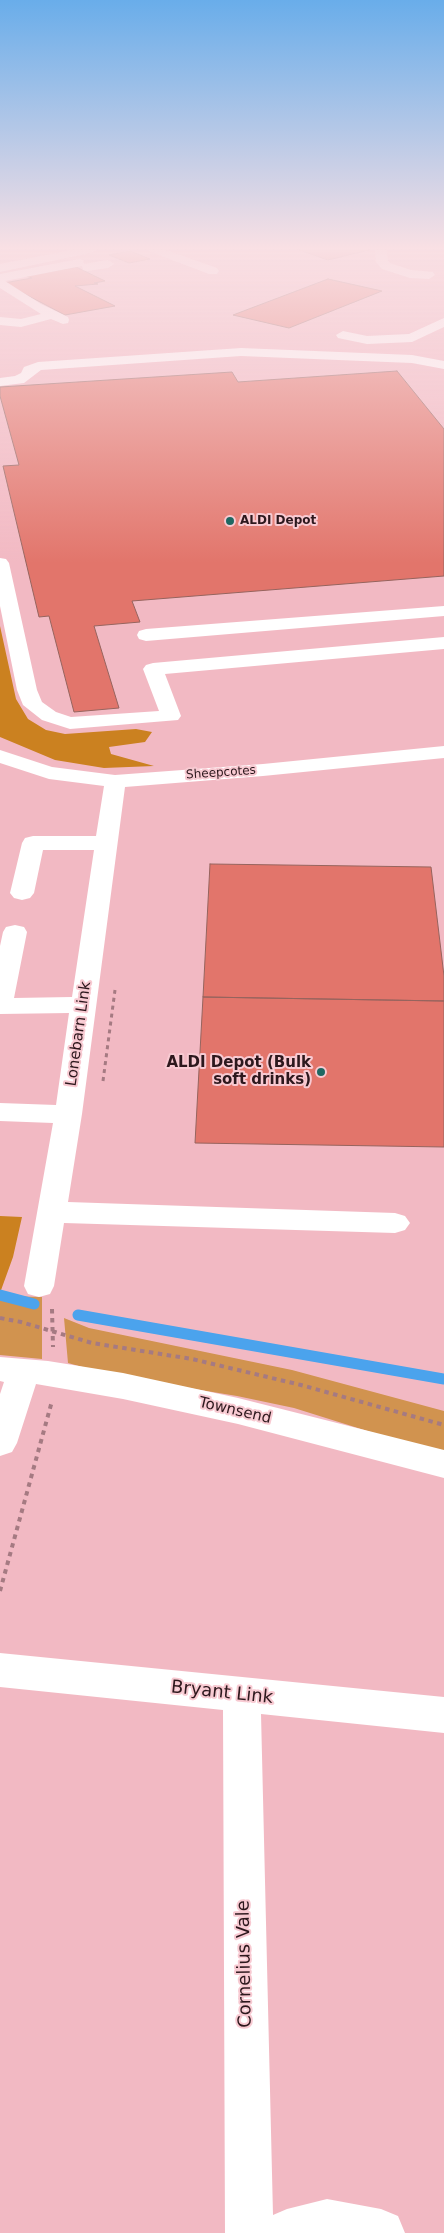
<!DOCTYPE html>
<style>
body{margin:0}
canvas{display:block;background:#f2b9c3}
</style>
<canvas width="444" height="2233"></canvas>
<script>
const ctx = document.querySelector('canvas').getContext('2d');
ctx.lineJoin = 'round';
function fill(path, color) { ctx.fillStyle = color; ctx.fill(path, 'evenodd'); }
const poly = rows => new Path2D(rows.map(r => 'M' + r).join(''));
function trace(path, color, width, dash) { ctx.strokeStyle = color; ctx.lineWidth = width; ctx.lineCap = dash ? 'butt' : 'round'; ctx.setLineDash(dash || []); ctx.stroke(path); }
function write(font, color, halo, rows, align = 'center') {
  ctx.font = font + ' "DejaVu Sans",sans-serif'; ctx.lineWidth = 4; ctx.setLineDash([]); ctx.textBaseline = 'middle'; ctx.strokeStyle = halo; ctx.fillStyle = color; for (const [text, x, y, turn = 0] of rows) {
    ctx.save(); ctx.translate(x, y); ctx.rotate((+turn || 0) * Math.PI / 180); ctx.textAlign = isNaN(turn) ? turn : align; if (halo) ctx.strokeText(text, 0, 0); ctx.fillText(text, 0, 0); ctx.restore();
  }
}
fill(poly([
 [0,1296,42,1297,42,1359,0,1355],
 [64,1318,89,1328,292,1370,444,1411,444,1455,294,1408,237,1396,115,1376,68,1363]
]), '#d1934f');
fill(poly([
 [0,626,16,699,28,719,46,730,65,734,136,729,152,732,145,742,109,747,111,754,154,766,104,768,55,760,0,737],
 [0,1216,22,1217,13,1257,0,1293]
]), '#cb8120');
trace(poly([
 [0,1295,34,1304],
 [78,1315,444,1379]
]), '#4ba3ed', 11);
const building = poly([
 [299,250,369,250,328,260,299,250],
 [130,251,150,259,129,263,109,255,130,251],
 [76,267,105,281,94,283,98,284,75,286,115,306,65,315,4,283,32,278,26,276,76,267],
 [328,279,382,291,289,328,233,315,328,279],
 [397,371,444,429,444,576,132,601,140,622,94,626,119,708,74,712,49,616,39,617,3,466,19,465,0,396,0,387,232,372,238,382,397,371],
 [210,864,431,867,444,976,444,1001,203,997,210,864],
 [203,997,444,1001,444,1147,195,1143,203,997]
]);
fill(building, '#e2756b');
trace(building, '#96645e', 1);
trace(poly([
 [103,1081,115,990]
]), '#a57a82', 3, [4, 4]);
trace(poly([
 [52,1309,53,1347],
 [0,1318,21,1322,92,1343,192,1359,301,1385,444,1425],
 [0,1591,52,1401]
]), '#a57a82', 4, [4.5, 4.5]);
fill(poly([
 [149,250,166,250,217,268,219,271,217,274,209,274,151,252,149,250],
 [375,250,387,250,388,261,390,263,411,270,433,272,435,275,429,279,410,278,382,269,376,262,375,250],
 [79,259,83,260,84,264,108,260,114,264,108,268,87,271,83,270,82,266,5,281,41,304,68,317,69,320,68,323,63,324,51,319,21,327,0,325,0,317,21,319,41,314,0,288,0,274,79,259],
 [444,318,444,327,412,342,367,344,338,338,336,335,343,331,367,336,409,334,444,318],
 [241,348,412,355,444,361,444,369,412,363,241,356,41,370,24,383,0,386,0,378,15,376,21,373,24,367,38,362,241,348],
 [0,558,6,559,9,563,37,690,42,702,56,712,71,717,159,711,143,669,146,665,153,663,444,637,444,649,165,674,181,716,178,720,70,729,42,720,23,705,17,690,0,606,0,558],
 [444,606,444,616,146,641,139,639,137,635,139,631,146,629,444,606],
 [444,746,444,758,263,776,125,787,82,1114,68,1202,395,1213,405,1216,410,1223,405,1230,395,1233,64,1223,54,1286,50,1294,39,1297,28,1294,24,1286,53,1123,0,1121,0,1103,56,1105,69,1013,0,1014,0,946,3,932,6,927,15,925,24,927,27,932,14,998,72,997,94,850,43,850,34,893,30,898,22,900,14,898,10,893,22,843,25,838,33,836,96,836,104,786,49,779,0,763,0,750,52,767,115,775,263,764,444,746],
 [0,1357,48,1361,123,1373,238,1398,444,1450,444,1478,238,1424,123,1399,36,1384,17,1443,12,1452,0,1456,0,1394,4,1382,0,1381,0,1357],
 [0,1653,444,1697,444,1733,261,1714,273,2215,287,2209,327,2199,381,2209,398,2216,405,2233,225,2233,223,1710,0,1687,0,1653]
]), '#fff');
fill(poly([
 [72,250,96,250,90,253,0,272,0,264,72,250]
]), '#fff');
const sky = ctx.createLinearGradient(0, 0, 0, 563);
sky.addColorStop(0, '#69adea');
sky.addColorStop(0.44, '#f9e0e4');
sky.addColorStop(1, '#f9e0e400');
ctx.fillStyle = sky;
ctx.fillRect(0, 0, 444, 563);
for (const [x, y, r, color] of [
 [230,521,5,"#1e6862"],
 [321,1072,5,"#1e6862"]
]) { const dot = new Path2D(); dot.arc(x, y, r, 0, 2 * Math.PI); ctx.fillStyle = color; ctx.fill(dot); trace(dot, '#f8cad2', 2); }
write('bold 12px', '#2d181d', '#f8cad2', [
 ["ALDI Depot",240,521]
], 'left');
write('12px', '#2d181d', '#f8cad2', [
 ["Sheepcotes",221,773,-4]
]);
write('15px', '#2d181d', '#f8cad2', [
 ["Lonebarn Link",79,1034,-82],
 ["Townsend",235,1411,13]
]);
write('bold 15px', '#2d181d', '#f8cad2', [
 ["ALDI Depot (Bulk",311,1063],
 ["soft drinks)",311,1080]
], 'right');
write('18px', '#2d181d', '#f8cad2', [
 ["Bryant Link",222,1693,6],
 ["Cornelius Vale",245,1964,-91]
]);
</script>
